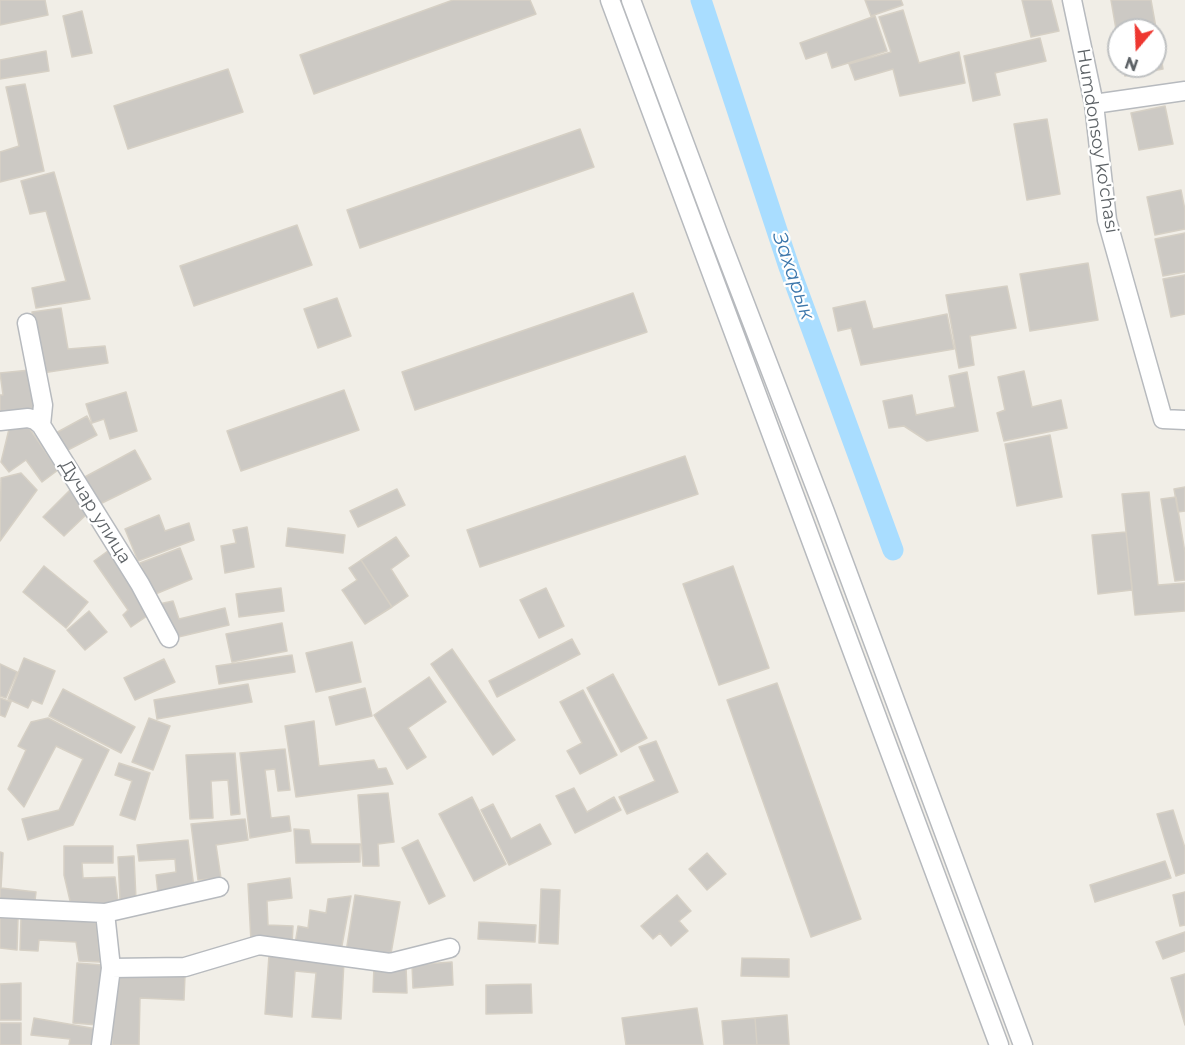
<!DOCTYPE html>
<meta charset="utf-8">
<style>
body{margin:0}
#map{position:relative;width:1185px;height:1045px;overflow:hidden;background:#f1eee7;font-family:Montserrat,sans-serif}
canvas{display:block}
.north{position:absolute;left:1107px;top:18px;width:60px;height:60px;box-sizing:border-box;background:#fff;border:2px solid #bfc1c2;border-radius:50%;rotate:199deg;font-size:16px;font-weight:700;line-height:24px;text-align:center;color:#5e6367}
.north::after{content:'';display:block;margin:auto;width:21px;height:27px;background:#ee3730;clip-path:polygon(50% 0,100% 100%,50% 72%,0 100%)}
</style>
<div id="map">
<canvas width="1185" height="1045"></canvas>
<div class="north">N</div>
</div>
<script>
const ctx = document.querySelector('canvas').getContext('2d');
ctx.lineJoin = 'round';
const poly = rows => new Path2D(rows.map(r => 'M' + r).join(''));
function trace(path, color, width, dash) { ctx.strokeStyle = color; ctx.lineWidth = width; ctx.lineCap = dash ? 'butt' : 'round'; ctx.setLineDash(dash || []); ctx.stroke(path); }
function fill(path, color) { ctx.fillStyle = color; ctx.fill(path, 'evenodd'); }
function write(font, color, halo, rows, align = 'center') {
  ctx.font = font + ' Montserrat,sans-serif'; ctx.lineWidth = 4.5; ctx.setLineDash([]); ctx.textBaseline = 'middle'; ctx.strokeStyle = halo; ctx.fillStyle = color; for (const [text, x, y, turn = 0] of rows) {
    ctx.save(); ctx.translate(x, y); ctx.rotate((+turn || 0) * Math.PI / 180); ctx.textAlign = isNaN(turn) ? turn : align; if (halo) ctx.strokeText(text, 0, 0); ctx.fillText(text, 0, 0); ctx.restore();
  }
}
trace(poly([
 [701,0,789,267,893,550]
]), '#a9ddff', 21);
const building = poly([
 [0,0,45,0,48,15,0,25,0,0],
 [453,0,530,0,536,14,314,94,300,55,453,0],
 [865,0,901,0,903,5,871,16,865,0],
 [1022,0,1051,0,1059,31,1031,37,1022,0],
 [1111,0,1151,0,1156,28,1142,30,1119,30,1119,34,1117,35,1111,0],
 [903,10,919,63,959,52,965,83,900,96,893,69,855,80,849,64,891,52,879,17,903,10],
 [82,11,92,53,72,57,63,16,82,11],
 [875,16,887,51,832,68,827,52,806,59,800,43,875,16],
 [1155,31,1157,31,1163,69,1125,76,1123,66,1155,66,1155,31],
 [1040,38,1046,61,995,73,1000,95,973,101,964,56,1040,38],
 [46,51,49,71,0,79,0,60,46,51],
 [228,69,243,112,128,149,114,106,228,69],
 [25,84,44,171,0,182,0,152,19,146,6,87,25,84],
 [1165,106,1173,144,1139,150,1131,113,1165,106],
 [1047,119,1060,194,1027,200,1014,124,1047,119],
 [580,129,594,167,360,248,347,210,580,129],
 [54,172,90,299,36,308,32,288,66,281,46,211,30,214,21,181,54,172],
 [1181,190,1185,210,1185,229,1155,235,1147,197,1181,190],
 [297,225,312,265,194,306,180,266,297,225],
 [1185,233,1185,272,1163,276,1155,239,1185,233],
 [1088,263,1098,320,1030,331,1020,274,1088,263],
 [1185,275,1185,314,1171,317,1163,279,1185,275],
 [1007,286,1016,328,970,336,974,365,959,368,946,295,1007,286],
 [633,293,647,332,415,410,402,372,633,293],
 [337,298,351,336,318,348,304,309,337,298],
 [865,301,873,329,947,314,954,349,861,365,851,328,838,331,833,308,865,301],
 [61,308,68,349,105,346,108,363,42,373,32,312,61,308],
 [30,370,34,410,0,413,0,395,3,395,0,373,30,370],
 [1024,371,1032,407,1061,400,1067,428,1004,441,997,413,1005,410,998,377,1024,371],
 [967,372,978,431,927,441,904,426,889,428,883,401,912,395,916,415,955,407,949,376,967,372],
 [344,390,359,430,241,471,227,431,344,390],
 [126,392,137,431,110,439,104,419,92,423,86,404,126,392],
 [87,416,97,435,64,452,54,434,87,416],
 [25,422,58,470,42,482,26,460,9,472,1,462,10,425,25,422],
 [1050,435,1062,497,1017,506,1005,444,1050,435],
 [135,450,151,479,98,505,81,479,135,450],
 [685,456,698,494,480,567,467,530,685,456],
 [21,473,37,490,0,541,1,478,21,473],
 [1185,487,1185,511,1178,512,1174,489,1185,487],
 [397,489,405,505,358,527,350,511,397,489],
 [70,490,89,512,64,536,43,517,70,490],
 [1149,492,1158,585,1185,583,1185,611,1135,615,1122,494,1149,492],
 [1176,497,1185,553,1185,580,1175,581,1161,499,1176,497],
 [159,515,165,531,189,523,194,540,138,561,125,529,159,515],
 [247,527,254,567,225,573,221,546,236,543,233,530,247,527],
 [288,528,345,535,343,553,286,546,288,528],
 [1126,532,1132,590,1098,594,1092,535,1126,532],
 [396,537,409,556,391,569,408,596,392,607,361,560,396,537],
 [112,548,153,612,131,627,123,615,128,610,94,561,112,548],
 [180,548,192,579,153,595,140,563,180,548],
 [361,560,392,607,365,624,342,590,357,580,349,568,361,560],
 [44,566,88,602,66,628,23,592,44,566],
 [733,566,769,668,719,685,683,584,733,566],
 [281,588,284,611,239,617,236,594,281,588],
 [546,588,564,626,539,638,520,600,546,588],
 [173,601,179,619,225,608,229,625,170,639,159,604,173,601],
 [89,611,107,632,85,650,67,630,89,611],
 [282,623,287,651,232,662,226,634,282,623],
 [572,639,580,654,497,697,489,681,572,639],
 [352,642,361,682,316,692,306,653,352,642],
 [452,649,515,740,493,755,431,664,452,649],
 [292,655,295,672,219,684,216,666,292,655],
 [24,658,55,671,42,704,32,700,28,708,8,699,24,658],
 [164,659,175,682,135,700,124,678,164,659],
 [0,664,17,672,6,698,0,696,0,664],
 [613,674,647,738,621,752,587,688,613,674],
 [429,677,446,702,408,728,426,757,407,769,374,715,429,677],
 [777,683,861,919,811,937,727,700,777,683],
 [248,684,252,702,157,719,154,700,248,684],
 [365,688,372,716,336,725,329,697,365,688],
 [63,689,135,727,121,753,49,716,63,689],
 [583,690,617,755,580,774,567,751,582,743,560,702,583,690],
 [0,698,11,702,5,717,0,715,0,698],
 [48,718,109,750,73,825,28,840,22,819,59,810,83,759,56,746,24,807,8,789,26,750,18,746,31,722,48,718],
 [149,718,170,726,153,770,132,762,149,718],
 [314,721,319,766,374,760,378,769,386,768,393,784,296,797,285,726,314,721],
 [656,741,678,792,627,814,619,797,655,781,639,747,656,741],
 [285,749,290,790,278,791,275,769,265,770,271,818,289,816,291,831,250,838,240,753,285,749],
 [235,753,240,814,231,815,228,780,211,781,213,818,190,819,186,755,235,753],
 [119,763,150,773,135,820,120,815,132,781,115,775,119,763],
 [574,788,587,812,614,797,621,810,575,833,556,796,574,788],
 [388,793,394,842,378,844,379,866,363,866,358,795,388,793],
 [472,797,506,864,474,881,439,814,472,797],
 [493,804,511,839,540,824,551,844,509,865,481,810,493,804],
 [1173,810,1185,848,1185,873,1176,876,1157,814,1173,810],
 [245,819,248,840,216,845,221,878,198,880,191,824,245,819],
 [294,829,309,830,311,844,360,844,360,862,296,863,294,829],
 [188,840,194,888,158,893,156,875,176,872,175,859,139,861,137,845,188,840],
 [418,840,445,896,429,904,402,848,418,840],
 [64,846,113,846,113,863,82,863,83,878,115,877,118,902,71,905,64,875,64,846],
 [0,852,3,853,1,888,36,892,34,909,0,905,0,852],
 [707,853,726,874,707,890,689,869,707,853],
 [134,856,136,899,120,900,118,857,134,856],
 [1165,861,1171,878,1095,902,1090,885,1165,861],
 [290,878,292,898,267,901,268,925,293,926,292,944,251,942,248,884,290,878],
 [541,889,560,890,558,944,539,943,541,889],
 [1185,892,1185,925,1180,926,1173,895,1185,892],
 [355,895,400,902,390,959,346,952,355,895],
 [677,895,691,911,679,921,688,931,671,946,660,933,653,939,641,926,677,895],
 [351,896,341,951,295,944,298,926,308,928,310,910,326,913,328,899,351,896],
 [0,918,18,918,17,950,0,948,0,918],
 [21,918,96,922,100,962,79,961,76,942,39,940,38,951,20,950,21,918],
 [479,922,536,925,535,942,478,939,479,922],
 [1185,932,1185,951,1163,959,1156,942,1185,932],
 [269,955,344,961,341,1019,312,1017,316,973,295,971,292,1017,265,1014,269,955],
 [742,958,789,959,789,977,741,976,742,958],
 [452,962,453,985,413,988,412,965,452,962],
 [77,963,103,965,98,1025,73,1023,77,963],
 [374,966,406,966,407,993,373,992,374,966],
 [114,973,185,975,184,1000,140,998,139,1045,112,1045,114,973],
 [1185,974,1185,1025,1171,978,1185,974],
 [21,983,21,1020,0,1020,0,984,21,983],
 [531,984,532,1013,486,1014,486,985,531,984],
 [697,1008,703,1045,626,1045,622,1018,697,1008],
 [787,1015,789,1045,757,1045,755,1018,787,1015],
 [34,1018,97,1029,92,1045,69,1045,70,1039,31,1035,34,1018],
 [755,1018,757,1045,724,1045,722,1021,755,1018],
 [0,1023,21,1023,21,1045,0,1045,0,1023]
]);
fill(building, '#ccc9c4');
trace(building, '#d6d0c5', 1.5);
const minor = poly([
 [610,0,999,1045],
 [631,0,719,236,825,512,1023,1045],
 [1072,0,1094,104,1107,220,1163,419,1185,420],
 [1094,104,1185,91],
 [27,323,43,405,41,425],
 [0,421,28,418,35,420,41,425,140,584,169,638],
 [0,908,105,913,219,887],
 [111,968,185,967,259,945,390,963,450,948],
 [101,1045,111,968,105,913]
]);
trace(minor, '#b7babe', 21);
trace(minor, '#fff', 18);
write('18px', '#5e6367', '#fff', [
 ["Humdonsoy ko'chasi",1097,141,81],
 ["Дучар улица",95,512,58]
]);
write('italic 20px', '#3e78ac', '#fff', [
 ["Захарык",793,276,71]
]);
</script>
